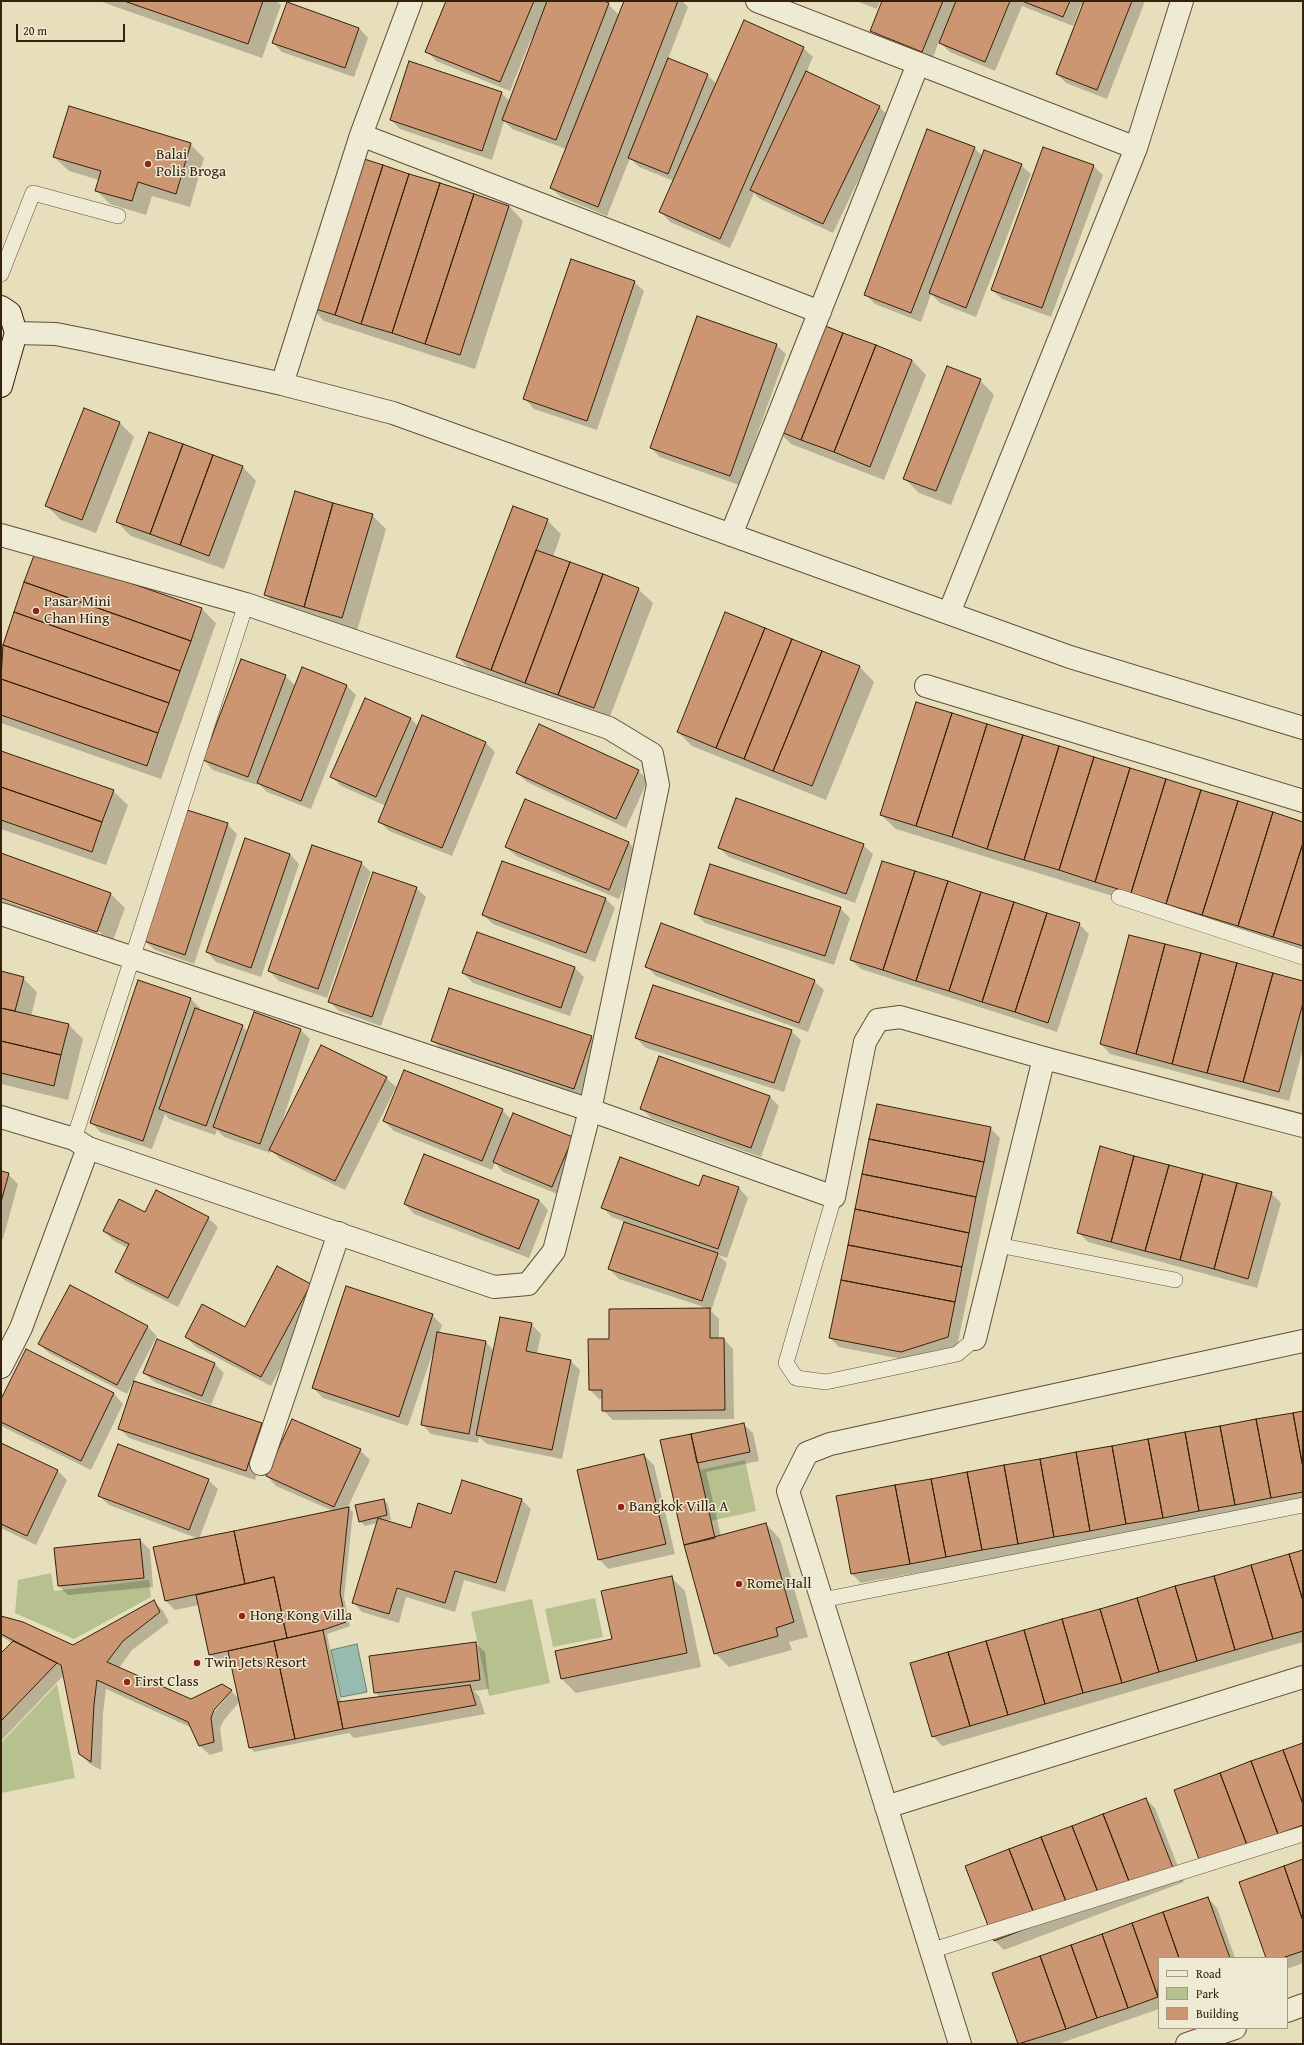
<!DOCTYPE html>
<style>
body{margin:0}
#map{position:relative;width:1304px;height:2045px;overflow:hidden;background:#e7debc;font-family:"Gentium Book Plus",serif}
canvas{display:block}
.frame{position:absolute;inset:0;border:2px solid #35210b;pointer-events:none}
.legend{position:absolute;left:1158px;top:1957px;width:130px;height:72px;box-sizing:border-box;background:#efead3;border:1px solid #a59a83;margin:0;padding:5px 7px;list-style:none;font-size:12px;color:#35210b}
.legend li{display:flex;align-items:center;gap:8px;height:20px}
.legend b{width:20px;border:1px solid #a59a83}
.scale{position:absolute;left:16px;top:24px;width:109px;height:18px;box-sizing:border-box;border:2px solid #35210b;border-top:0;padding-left:5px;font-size:12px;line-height:14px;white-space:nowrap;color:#35210b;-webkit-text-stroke:3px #efead3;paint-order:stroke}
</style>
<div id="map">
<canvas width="1304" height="2045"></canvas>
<div class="frame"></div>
<ul class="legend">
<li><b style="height:5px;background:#efead3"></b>Road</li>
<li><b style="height:11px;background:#b7c18f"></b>Park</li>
<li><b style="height:11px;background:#cc9672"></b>Building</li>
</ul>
<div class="scale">20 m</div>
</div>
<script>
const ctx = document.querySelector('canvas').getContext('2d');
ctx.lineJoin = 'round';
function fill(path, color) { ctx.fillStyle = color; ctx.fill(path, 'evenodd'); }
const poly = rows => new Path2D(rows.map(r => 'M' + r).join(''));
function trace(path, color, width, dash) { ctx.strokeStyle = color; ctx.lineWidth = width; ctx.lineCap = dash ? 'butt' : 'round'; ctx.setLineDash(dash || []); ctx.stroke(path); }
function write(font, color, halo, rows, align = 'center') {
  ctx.font = font + ' "Gentium Book Plus",serif'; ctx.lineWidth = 3; ctx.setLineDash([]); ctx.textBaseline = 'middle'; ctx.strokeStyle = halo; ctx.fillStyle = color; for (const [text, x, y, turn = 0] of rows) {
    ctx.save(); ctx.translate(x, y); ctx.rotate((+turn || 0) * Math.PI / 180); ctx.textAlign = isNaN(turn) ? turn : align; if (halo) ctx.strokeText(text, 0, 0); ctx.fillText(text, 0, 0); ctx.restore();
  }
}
fill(poly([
 [745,1460,756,1511,711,1521,700,1470],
 [51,1573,54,1591,149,1580,151,1597,74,1639,15,1613,18,1580],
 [595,1598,603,1637,553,1647,545,1609],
 [532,1599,550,1683,489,1696,471,1612],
 [57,1684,75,1778,1,1793,1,1743]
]), '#b7c18f');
const water = poly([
 [357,1644,367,1692,341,1697,331,1650,357,1644]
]);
fill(water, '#97bcaf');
trace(water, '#707e6d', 1);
fill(poly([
 [99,1,276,1,281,5,262,58],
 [447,1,601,1,608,4,619,15,625,1,682,1,688,7,668,59,707,75,717,84,803,48,813,57,806,73,879,107,889,116,833,233,760,199,754,193,730,248,670,222,661,212,674,181,639,167,630,158,607,216,561,197,551,188,566,149,512,129,504,121,492,160,400,129,391,120,501,93,510,101,533,40,531,39,510,91,436,61,427,51],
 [856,1,880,1,877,9],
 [883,1,1145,1,1107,99,1066,83,1057,74,1083,6,1081,5,1073,26,1022,6,995,71,950,52,939,42,932,60,881,40,871,30],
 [287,3,359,28,368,38,354,77,282,52,273,43],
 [190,144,204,158,190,207,152,196,146,215,110,204,96,190,99,180,69,171,54,157],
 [974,148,983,156,1021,165,1031,174,976,317,940,303,931,294,921,322,875,304,865,294],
 [358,158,509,206,523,221,475,369,324,321,310,306],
 [1093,166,1103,175,1051,317,1002,299,992,290],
 [634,282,644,291,597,430,534,409,525,399],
 [776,345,786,354,739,485,660,457,651,448],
 [912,360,926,375,884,480,791,444,777,430],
 [980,380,994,395,951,505,919,493,904,478],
 [119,422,134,437,96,533,61,520,47,506],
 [242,466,256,481,224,569,131,536,117,522],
 [372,515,386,529,357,631,280,609,266,595],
 [547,520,561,534,553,557,638,589,653,603,608,722,472,671,457,657],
 [36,552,202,609,216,623,161,779,1,723,1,652],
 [726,614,860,667,874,682,826,800,692,746,678,732],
 [285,676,296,686,346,685,356,695,311,809,267,792,258,783,257,785,213,770,204,760],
 [366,699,411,719,419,727,423,716,486,743,495,752,452,856,389,831,379,821,386,806,341,786,331,776],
 [1,752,113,791,128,805,106,865,1,829],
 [638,771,648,780,626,828,527,782,517,773],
 [526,801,629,843,638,853,619,899,516,856,506,847],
 [881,815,1303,822,1303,955,896,829],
 [227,824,237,834,194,964,155,950,145,941],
 [246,839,290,854,299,864,261,977,216,962,207,952],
 [863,845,873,854,855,903,729,857,719,848],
 [1,854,111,894,125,908,111,946,1,907,1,899,101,935,102,933,1,897],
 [503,862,606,899,615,908,595,962,493,924,483,915],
 [361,863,371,872,327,998,279,981,269,971],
 [416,888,426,897,381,1026,339,1011,329,1001],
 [840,908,850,918,834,965,705,923,695,913],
 [1079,924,1089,934,1057,1032,861,969,851,960],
 [478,934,575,968,584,977,570,1016,473,983,463,973],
 [646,966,814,981,824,990,808,1032,656,976],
 [1,972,23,978,37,992,31,1016,69,1025,83,1039,68,1100,1,1084],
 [139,981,191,999,200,1008,199,1011,242,1026,248,1032,301,1030,310,1039,278,1134,386,1078,396,1087,345,1190,280,1159,271,1150,270,1153,224,1137,217,1130,215,1135,169,1119,165,1114,152,1149,100,1132,91,1122],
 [1303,982,1303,1048,1289,1101,1110,1054,1101,1044],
 [791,1031,801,1040,784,1092,646,1048,636,1038],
 [591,1037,601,1046,583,1098,442,1050,432,1040],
 [770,1097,779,1106,761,1157,651,1118,641,1108],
 [502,1110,511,1119,572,1138,562,1196,503,1172,495,1163,492,1170,394,1131,384,1121],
 [990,1128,1000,1138,957,1347,912,1361,839,1347,830,1338],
 [1,1172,8,1174,18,1184,3,1239,1,1239],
 [704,1176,739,1188,748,1198,727,1258,718,1255,727,1263,711,1311,719,1319,719,1339,724,1339,733,1349,734,1419,613,1420,603,1410,603,1399,599,1399,590,1390,610,1340,710,1309,619,1279,609,1269,625,1222,612,1217,603,1208,700,1187],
 [1271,1193,1281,1203,1257,1288,1088,1242,1078,1232],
 [539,1200,548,1210,529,1258,414,1214,405,1204],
 [146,1213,208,1218,218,1227,178,1307,126,1281,116,1272,128,1248,114,1241,104,1231],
 [278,1267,320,1294,271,1386,195,1346,186,1337,245,1328],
 [70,1286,148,1327,157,1336,127,1394,49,1353,39,1344],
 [432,1315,442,1325,439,1334,486,1342,494,1351,531,1324,541,1334,537,1354,570,1360,580,1370,562,1459,487,1444,479,1437,478,1443,431,1434,422,1424,435,1346,408,1426,323,1398,313,1388],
 [26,1351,114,1394,123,1404,91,1470,1,1426,1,1401],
 [214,1363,224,1373,211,1405,154,1382,144,1373],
 [1303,1412,1303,1503,861,1583,852,1574],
 [262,1424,271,1434,255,1480,129,1438,119,1428],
 [743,1424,753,1433,759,1461,706,1472,721,1536,766,1524,780,1539,808,1637,789,1642,792,1650,729,1667,715,1653,661,1441],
 [1,1444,57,1470,67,1480,36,1545,1,1528],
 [360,1450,370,1460,348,1507,353,1512,344,1598,350,1626,327,1634,341,1702,380,1697,375,1692,475,1643,485,1652,489,1689,474,1691,479,1696,485,1714,354,1738,349,1733,254,1752,250,1747,240,1701,224,1720,220,1728,223,1751,210,1755,200,1746,192,1728,106,1689,103,1714,101,1770,90,1764,80,1754,64,1675,1,1741,1,1654,12,1643,1,1636,1,1618,73,1646,154,1601,163,1611,169,1622,132,1650,119,1668,191,1700,231,1691,239,1699,231,1661,220,1664,210,1654,199,1605,175,1610,166,1601,154,1548,333,1511,276,1486,267,1476],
 [229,1694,212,1715,210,1713,225,1697],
 [644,1455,654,1465,675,1554,608,1569,599,1559],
 [208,1480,218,1489,199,1539,109,1505,99,1496],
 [521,1499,531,1509,505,1592,464,1580,455,1612,406,1597,399,1623,362,1612,353,1602,377,1523,365,1526,360,1521,383,1500,388,1504,391,1520,385,1521,412,1529,452,1515],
 [140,1540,150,1550,153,1587,68,1595,59,1586],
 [1303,1551,1303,1642,942,1746,933,1736],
 [671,1577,685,1591,701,1667,576,1693,562,1679,613,1640],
 [1303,1743,1303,1837,1211,1871,1201,1861],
 [1146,1799,1155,1808,1184,1882,1004,1950,995,1941,966,1867],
 [1303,1861,1303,1963,1287,1969,1287,1958,1267,1958],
 [1208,1898,1217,1908,1235,1958,1159,1958,1159,2009,1058,2044,1019,2044,993,1973]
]), '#0003');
const building = poly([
 [124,1,263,1,248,44,124,1],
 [446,1,534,1,500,82,425,52,446,1],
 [547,1,604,1,609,3,556,140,502,120,547,1],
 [624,1,678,1,598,207,550,188,624,1],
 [882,1,943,1,922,52,870,31,882,1],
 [956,1,1010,1,985,62,939,43,956,1],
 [1022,1,1070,1,1063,17,1022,1],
 [1084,1,1132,1,1097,90,1056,74,1084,1],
 [287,2,359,28,345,68,272,43,287,2],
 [744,20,804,47,720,239,659,212,744,20],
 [668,58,708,74,668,174,628,158,668,58],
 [409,61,502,92,482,151,390,120,409,61],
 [806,71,880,106,823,224,750,190,806,71],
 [69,106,191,143,176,194,138,182,132,201,95,191,101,171,53,157,69,106],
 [927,129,975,147,911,313,864,295,927,129],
 [1043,147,1094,165,1042,308,991,290,1043,147],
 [984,150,1022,164,966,308,929,293,984,150],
 [358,157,383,165,335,315,309,307,358,157],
 [383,165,409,174,361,324,335,315,383,165],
 [409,174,440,183,392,333,361,324,409,174],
 [440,183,474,194,425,344,392,333,440,183],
 [474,194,509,206,460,355,425,344,474,194],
 [571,259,635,281,587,421,523,399,571,259],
 [697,316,777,344,730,476,650,448,697,316],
 [818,323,843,333,801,440,776,430,818,323],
 [843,333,876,345,834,452,801,440,843,333],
 [876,345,912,360,870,467,834,452,876,345],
 [947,366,981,379,936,491,903,479,947,366],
 [84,408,120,422,82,520,45,506,84,408],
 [149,432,183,444,150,534,116,522,149,432],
 [183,444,213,455,180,545,150,534,183,444],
 [213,455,243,466,209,556,180,545,213,455],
 [295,491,333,503,304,607,264,595,295,491],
 [333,503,373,514,342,618,304,607,333,503],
 [513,506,548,519,491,670,456,657,513,506],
 [36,550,202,608,191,641,24,582,36,550],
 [536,550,570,562,525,683,491,670,536,550],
 [570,562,603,574,558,695,525,683,570,562],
 [603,574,639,588,594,708,558,695,603,574],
 [24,582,191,641,180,671,14,612,24,582],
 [14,612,180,671,169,703,3,645,14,612],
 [725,612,765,628,716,748,677,732,725,612],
 [765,628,792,639,744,759,716,748,765,628],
 [792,639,822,651,773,771,744,759,792,639],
 [3,645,169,703,158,733,1,679,3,645],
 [822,651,860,666,812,786,773,771,822,651],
 [241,659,286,675,248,777,203,760,241,659],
 [302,667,347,685,301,801,257,783,302,667],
 [1,679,158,733,147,766,1,715,1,679],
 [365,698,411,718,376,797,330,777,365,698],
 [916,702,952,713,916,826,880,815,916,702],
 [952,713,987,724,952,837,916,826,952,713],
 [422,715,486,742,442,848,378,822,422,715],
 [539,724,639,770,616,819,516,773,539,724],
 [987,724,1023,735,987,849,952,837,987,724],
 [1023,735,1059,746,1024,860,987,849,1023,735],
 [1059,746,1094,757,1059,870,1024,860,1059,746],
 [1,751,114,790,102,822,1,787,1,751],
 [1094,757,1130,768,1095,882,1059,870,1094,757],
 [1130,768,1166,779,1131,893,1095,882,1130,768],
 [1166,779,1201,790,1166,904,1131,893,1166,779],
 [1,787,102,822,92,852,1,820,1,787],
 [1201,790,1238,801,1202,915,1166,904,1201,790],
 [736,798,864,844,846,894,718,848,736,798],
 [525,799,629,842,609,890,505,847,525,799],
 [1238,801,1273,812,1238,926,1202,915,1238,801],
 [187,810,228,823,185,955,144,941,187,810],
 [1273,812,1303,822,1303,843,1273,937,1238,926,1273,812],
 [245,838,290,854,251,968,206,952,245,838],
 [1303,843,1303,946,1273,937,1303,843],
 [312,845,362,862,318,989,268,971,312,845],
 [1,853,111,893,97,932,1,898,1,853],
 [502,861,606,898,586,953,482,915,502,861],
 [882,861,915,871,883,970,850,960,882,861],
 [710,864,841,907,825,956,694,914,710,864],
 [915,871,948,881,916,981,883,970,915,871],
 [373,872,417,887,372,1017,328,1002,373,872],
 [948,881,981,892,949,991,916,981,948,881],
 [981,892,1014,902,982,1002,949,991,981,892],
 [1014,902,1047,913,1015,1012,982,1002,1014,902],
 [1047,913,1080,923,1048,1023,1015,1012,1047,913],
 [661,923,815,980,799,1023,645,967,661,923],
 [477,932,575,967,561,1008,462,973,477,932],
 [1129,935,1165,944,1136,1054,1100,1044,1129,935],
 [1165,944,1201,953,1172,1064,1136,1054,1165,944],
 [1201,953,1237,963,1207,1073,1172,1064,1201,953],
 [1237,963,1273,973,1243,1082,1207,1073,1237,963],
 [1,971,24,977,15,1011,1,1008,1,971],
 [1273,973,1303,981,1303,1003,1279,1092,1243,1082,1273,973],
 [138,980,191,998,143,1141,90,1123,138,980],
 [653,985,792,1030,774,1083,635,1038,653,985],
 [449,988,592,1036,574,1089,431,1041,449,988],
 [1,1008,69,1024,61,1055,1,1041,1,1008],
 [195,1008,243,1025,206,1126,159,1109,195,1008],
 [254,1012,301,1029,260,1144,213,1127,254,1012],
 [1,1041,61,1055,54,1086,1,1073,1,1041],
 [321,1045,387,1077,335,1181,269,1150,321,1045],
 [659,1056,770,1096,751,1148,640,1109,659,1056],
 [404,1070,503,1109,482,1161,383,1121,404,1070],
 [877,1104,991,1127,984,1162,869,1139,877,1104],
 [513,1113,573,1137,552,1187,493,1162,513,1113],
 [869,1139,984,1162,976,1197,862,1174,869,1139],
 [1100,1146,1134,1156,1111,1242,1077,1233,1100,1146],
 [424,1154,539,1200,519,1249,404,1204,424,1154],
 [1134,1156,1169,1165,1145,1251,1111,1242,1134,1156],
 [620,1157,699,1186,703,1175,739,1187,718,1249,601,1208,620,1157],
 [1169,1165,1203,1174,1180,1260,1145,1251,1169,1165],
 [1,1171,9,1173,1,1202,1,1171],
 [862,1174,976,1197,969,1233,855,1209,862,1174],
 [1203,1174,1237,1183,1214,1269,1180,1260,1203,1174],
 [1237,1183,1272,1192,1248,1279,1214,1269,1237,1183],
 [156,1190,209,1217,168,1298,115,1272,129,1244,103,1231,119,1199,145,1212,156,1190],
 [855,1209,969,1233,962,1267,848,1245,855,1209],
 [624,1222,718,1253,702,1301,608,1269,624,1222],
 [848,1245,962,1267,955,1302,841,1280,848,1245],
 [277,1266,311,1284,261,1377,185,1337,202,1304,245,1327,277,1266],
 [841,1280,955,1302,948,1337,901,1352,829,1338,841,1280],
 [70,1285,148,1326,117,1385,38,1344,70,1285],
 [346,1286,433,1314,399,1417,312,1388,346,1286],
 [710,1308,710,1338,724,1338,725,1410,602,1411,602,1390,589,1390,588,1339,609,1339,609,1309,710,1308],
 [500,1317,532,1323,526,1351,571,1360,552,1450,476,1435,500,1317],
 [437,1332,486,1341,469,1434,421,1425,437,1332],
 [157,1339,215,1363,202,1396,143,1373,157,1339],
 [26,1349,114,1393,81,1461,1,1422,1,1399,26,1349],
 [134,1381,262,1423,246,1471,118,1429,134,1381],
 [1303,1411,1303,1468,1293,1413,1303,1411],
 [1293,1413,1303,1468,1303,1492,1271,1498,1256,1419,1293,1413],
 [292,1419,361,1449,334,1507,266,1476,292,1419],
 [1256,1419,1271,1498,1235,1505,1220,1426,1256,1419],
 [744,1423,750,1452,697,1463,691,1434,744,1423],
 [1220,1426,1235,1505,1199,1511,1185,1432,1220,1426],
 [1185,1432,1199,1511,1163,1518,1148,1439,1185,1432],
 [691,1434,715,1538,684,1545,660,1440,691,1434],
 [1148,1439,1163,1518,1126,1524,1112,1446,1148,1439],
 [1,1443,58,1470,27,1536,1,1524,1,1443],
 [118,1444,209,1479,189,1530,98,1496,118,1444],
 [1112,1446,1126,1524,1090,1531,1076,1452,1112,1446],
 [1076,1452,1090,1531,1054,1537,1040,1459,1076,1452],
 [644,1454,666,1544,598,1560,577,1470,644,1454],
 [1040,1459,1054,1537,1018,1544,1004,1465,1040,1459],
 [1004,1465,1018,1544,982,1550,967,1472,1004,1465],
 [967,1472,982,1550,946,1557,931,1479,967,1472],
 [931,1479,946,1557,910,1564,895,1485,931,1479],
 [462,1480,522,1499,496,1583,455,1571,445,1603,397,1588,389,1614,352,1603,378,1518,411,1528,418,1503,451,1514,462,1480],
 [895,1485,910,1564,851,1574,836,1496,895,1485],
 [384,1499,387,1515,359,1522,355,1505,384,1499],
 [349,1507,340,1593,346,1622,323,1630,287,1638,274,1577,245,1584,234,1531,349,1507],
 [766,1523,794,1622,776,1628,778,1636,714,1654,684,1545,766,1523],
 [234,1531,245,1584,165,1601,153,1547,234,1531],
 [140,1539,144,1578,58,1586,54,1548,140,1539],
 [1303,1550,1303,1601,1289,1554,1303,1550],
 [1289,1554,1303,1601,1303,1631,1273,1639,1251,1565,1289,1554],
 [1251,1565,1273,1639,1235,1650,1214,1576,1251,1565],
 [672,1576,687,1653,561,1679,555,1651,612,1639,601,1591,672,1576],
 [1214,1576,1235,1650,1197,1661,1175,1586,1214,1576],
 [274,1577,287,1638,209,1655,196,1595,274,1577],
 [1175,1586,1197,1661,1159,1672,1137,1598,1175,1586],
 [1137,1598,1159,1672,1122,1683,1100,1609,1137,1598],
 [154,1600,160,1612,123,1641,107,1662,191,1699,222,1684,232,1690,214,1710,211,1718,214,1742,199,1746,188,1722,97,1680,94,1704,91,1762,79,1754,61,1665,1,1634,1,1616,23,1622,73,1645,154,1600],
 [1100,1609,1122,1683,1083,1693,1062,1619,1100,1609],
 [1062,1619,1083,1693,1045,1704,1024,1630,1062,1619],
 [323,1630,343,1729,295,1739,274,1641,323,1630],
 [1024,1630,1045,1704,1008,1715,986,1641,1024,1630],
 [13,1641,57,1663,1,1721,1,1653,13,1641],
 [274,1641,295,1739,249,1748,228,1651,274,1641],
 [986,1641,1008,1715,970,1726,948,1652,986,1641],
 [476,1642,480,1680,374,1693,369,1656,476,1642],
 [948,1652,970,1726,932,1737,910,1663,948,1652],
 [470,1685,476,1705,343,1729,338,1702,470,1685],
 [1303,1743,1303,1804,1283,1750,1303,1743],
 [1283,1750,1303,1804,1303,1825,1278,1834,1251,1761,1283,1750],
 [1251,1761,1278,1834,1247,1845,1220,1773,1251,1761],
 [1220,1773,1247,1845,1200,1862,1174,1790,1220,1773],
 [1146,1798,1175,1873,1132,1889,1103,1814,1146,1798],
 [1103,1814,1132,1889,1101,1900,1072,1826,1103,1814],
 [1072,1826,1101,1900,1070,1912,1041,1837,1072,1826],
 [1041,1837,1070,1912,1038,1924,1009,1849,1041,1837],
 [1009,1849,1038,1924,994,1941,965,1866,1009,1849],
 [1303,1859,1303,1921,1284,1866,1303,1859],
 [1284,1866,1303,1921,1303,1951,1282,1958,1266,1958,1239,1882,1284,1866],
 [1208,1897,1230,1958,1179,1958,1163,1912,1208,1897],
 [1163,1912,1179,1958,1159,1958,1158,1997,1132,1923,1163,1912],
 [1132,1923,1158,1997,1128,2008,1102,1934,1132,1923],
 [1102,1934,1128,2008,1097,2018,1071,1945,1102,1934],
 [1071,1945,1097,2018,1066,2029,1040,1956,1071,1945],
 [1040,1956,1066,2029,1018,2044,992,1973,1040,1956]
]);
fill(building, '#cc9672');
trace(building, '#35210b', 1);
const service = poly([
 [1,274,33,193,118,216],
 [1119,897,1303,957],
 [74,1139,246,604],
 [834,1197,786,1363,796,1378,826,1382,957,1354,975,1339],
 [998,1245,1175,1280],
 [822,1600,1303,1505],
 [930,1951,1303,1834]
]);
const minor = poly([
 [757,1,1136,148,949,613],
 [361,135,820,312],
 [1136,148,1182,1],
 [16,333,56,334,91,341,282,384,393,413,1070,657,1303,728],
 [282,384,361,135,411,1],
 [1,535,246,604,609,728,652,754,658,785,590,1110,554,1251,528,1284,494,1287,88,1148,74,1139,1,1117],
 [731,535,918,64],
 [926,686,1303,801],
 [1,914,590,1110,834,1197,865,1042,878,1020,900,1017,1044,1058,1303,1126],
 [975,1339,1044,1058],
 [1,1367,21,1328,88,1148],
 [261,1464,339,1233],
 [886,1807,1303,1677],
 [1287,2011,1303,2005],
 [960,2044,788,1491,807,1453,830,1444,1303,1341],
 [1187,2044,1235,2028]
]);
const secondary = poly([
 [1,307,10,313,16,333,1,386]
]);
trace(service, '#625037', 16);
trace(minor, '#625037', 24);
trace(secondary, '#35210b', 24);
trace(service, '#efead3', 15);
trace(minor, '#efead3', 22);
trace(secondary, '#efead3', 22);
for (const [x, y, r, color] of [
 [148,164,4,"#8f2418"],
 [36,611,4,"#8f2418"],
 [621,1507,4,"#8f2418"],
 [739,1584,4,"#8f2418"],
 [242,1616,4,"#8f2418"],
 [197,1663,4,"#8f2418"],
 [127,1682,4,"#8f2418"]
]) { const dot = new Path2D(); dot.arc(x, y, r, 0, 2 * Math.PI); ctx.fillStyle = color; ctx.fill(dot); trace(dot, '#efead3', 1.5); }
write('15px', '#35210b', '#efead3', [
 ["Balai",156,155],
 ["Polis Broga",156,172],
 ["Pasar Mini",44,602],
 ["Chan Hing",44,619],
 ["Bangkok Villa A",629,1507],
 ["Rome Hall",747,1584],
 ["Hong Kong Villa",250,1616],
 ["Twin Jets Resort",205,1663],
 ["First Class",135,1682]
], 'left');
</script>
